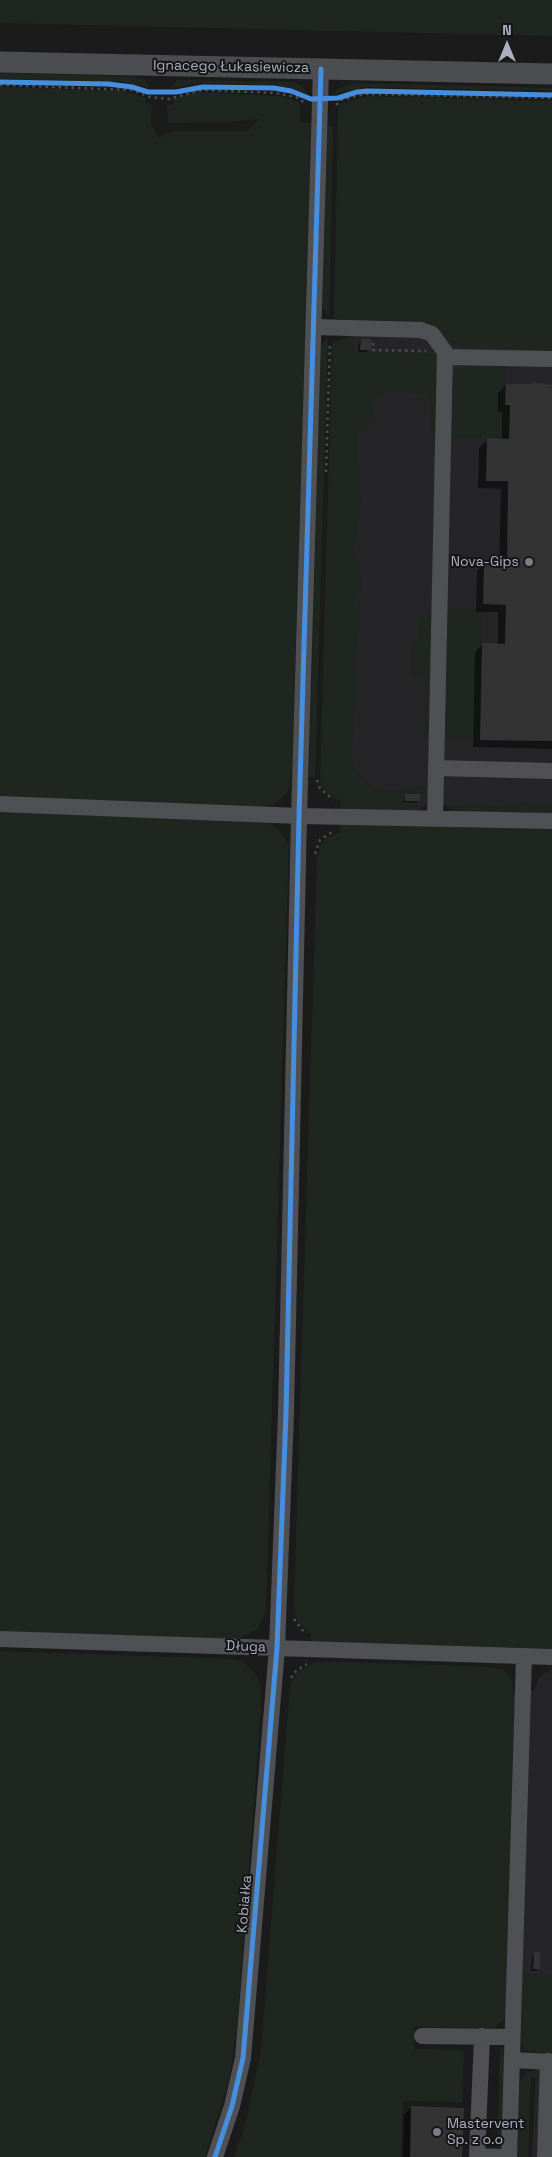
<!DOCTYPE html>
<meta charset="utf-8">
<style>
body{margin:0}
#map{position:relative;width:552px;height:2157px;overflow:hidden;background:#1b1b1b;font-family:"Space Grotesk",sans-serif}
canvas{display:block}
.north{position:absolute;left:482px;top:20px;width:50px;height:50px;-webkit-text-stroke:4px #151518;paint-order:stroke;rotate:0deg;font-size:14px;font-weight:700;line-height:20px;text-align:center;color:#acb1bd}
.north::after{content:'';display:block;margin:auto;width:18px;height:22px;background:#acb1bd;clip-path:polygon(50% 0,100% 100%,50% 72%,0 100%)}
</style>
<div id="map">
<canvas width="552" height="2157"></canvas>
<div class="north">N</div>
</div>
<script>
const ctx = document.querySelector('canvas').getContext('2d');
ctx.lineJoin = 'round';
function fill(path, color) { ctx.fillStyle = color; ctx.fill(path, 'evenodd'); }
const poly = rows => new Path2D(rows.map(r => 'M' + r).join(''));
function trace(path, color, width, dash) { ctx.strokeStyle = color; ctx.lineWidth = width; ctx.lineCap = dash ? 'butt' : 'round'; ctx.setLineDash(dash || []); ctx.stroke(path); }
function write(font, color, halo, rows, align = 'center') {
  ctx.font = font + ' "Space Grotesk",sans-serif'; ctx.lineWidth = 4; ctx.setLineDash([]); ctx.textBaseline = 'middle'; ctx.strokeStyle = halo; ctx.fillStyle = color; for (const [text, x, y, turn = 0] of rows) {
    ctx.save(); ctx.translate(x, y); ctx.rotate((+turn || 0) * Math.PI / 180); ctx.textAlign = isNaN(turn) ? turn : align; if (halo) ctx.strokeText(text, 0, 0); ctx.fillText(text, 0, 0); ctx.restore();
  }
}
fill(poly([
 [349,288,552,291,552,808,372,804,335,770],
 [552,1669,552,2157,532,2157,540,1975,522,1974,530,1691,534,1691,539,1677]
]), '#252528');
fill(poly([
 [0,0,552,0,552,36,0,23],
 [0,73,131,76,145,80,150,88,122,82,0,79],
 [177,80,294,82,301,85,309,95,276,85,198,83,170,89],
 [351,83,552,88,552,91,365,87,331,95,339,88],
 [0,87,123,91,146,98,146,103,152,105,151,122,158,138,173,131,247,131,260,119,227,122,168,123,167,106,173,104,174,99,194,92,280,96,291,99,297,101,300,105,300,122,311,123,292,771,290,786,286,794,275,803,262,808,0,798],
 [366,96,552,101,552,349,467,348,455,343,452,347,448,344,382,323,334,318,338,111,339,105],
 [327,126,333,126,329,316,322,307],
 [328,337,315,777,309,777,321,346],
 [343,339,354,339,354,352,437,354,438,438,431,436,430,395,390,391,371,399,374,417,358,434,357,441,361,503,354,552,359,561,361,576,361,590,353,607,358,613,360,623,355,656,356,698,351,756,357,771,373,788,393,791,429,785,430,794,405,794,405,805,425,805,416,812,341,811,341,801,327,794,320,784,332,343],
 [506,363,505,404,510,405,509,439,454,437,450,433,451,379,455,372,464,365],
 [453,609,483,609,480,740,442,739,446,615],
 [420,616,433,616,431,738,424,736,426,679,411,674,412,639,419,639],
 [522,803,552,804,552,815,453,812,447,806,495,807],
 [0,811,266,822,278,829,289,845,266,1609,263,1619,256,1630,238,1639,0,1633],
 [341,824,552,828,552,1649,311,1641,311,1632,298,1623,295,1616,294,1597,317,859,321,844,326,838,340,832],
 [0,1651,233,1659,244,1662,255,1673,261,1685,262,1696,237,2029,229,2081,205,2157,0,2157],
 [318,1661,491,1667,505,1670,512,1680,514,1692,518,1693,506,2017,495,2028,414,2027,414,2049,464,2050,462,2102,403,2101,401,2157,234,2157,246,2122,261,2051,290,1685,297,1672],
 [522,1974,552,1975,552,2054,529,2052,524,2049,521,2043],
 [500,2046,505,2051,503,2141,497,2148],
 [534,2071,542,2072,542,2077,531,2077,528,2157,515,2157,518,2083,527,2072]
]), '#1e261f');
fill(poly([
 [361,340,369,350,367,352,358,352,359,343],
 [532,383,552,386,552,749,473,747,475,652,483,644,498,645,498,612,476,612,477,571,485,563,499,563,501,489,478,488,479,448,487,440,502,440,502,412,498,412,498,393,506,385,530,386],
 [406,795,419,801,416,803,403,802],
 [535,1953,538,1969,536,1971,531,1971,532,1956],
 [412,2107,461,2157,403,2157,404,2115]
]), '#0007');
fill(poly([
 [361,339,371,339,371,350,360,350],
 [532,382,552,385,552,741,480,740,482,643,505,644,506,605,483,604,484,562,507,562,508,481,486,481,487,438,509,439,510,405,505,405,506,384,532,384],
 [405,794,420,794,420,801,405,801],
 [534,1952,540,1952,540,1969,533,1969],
 [411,2106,464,2108,462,2157,410,2157]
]), '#333334');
trace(poly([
 [0,85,132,90,150,97,169,99,202,90,276,93,296,97,305,103],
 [336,105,341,100,365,94,552,98],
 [373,343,373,350,426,351],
 [326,472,330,342],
 [317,780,320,788,333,800],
 [315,854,320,840,332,832],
 [294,1619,302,1630,308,1632],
 [291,1678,296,1671,307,1664]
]), '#4b4c4f', 2.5, [2.5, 4]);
trace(poly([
 [314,327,421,330,432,334,445,352,435,819],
 [445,357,552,359],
 [436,768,552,771],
 [0,804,299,816,552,821],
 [0,1639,552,1657],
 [422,2036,512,2037],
 [512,2060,552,2062],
 [477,2156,506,2157],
 [215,2157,232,2106,243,2058,277,1648,286,1413,299,816,321,69],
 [477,2157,482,2036],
 [509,2157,524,1656],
 [545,2157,548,2061]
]), '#4f5054', 16);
trace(poly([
 [0,62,552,74]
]), '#4c4d50', 21);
trace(poly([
 [0,82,108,84,132,87,148,92,176,92,203,87,274,88,291,91,311,99,338,98,357,92,367,91,552,95],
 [215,2157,232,2106,243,2058,277,1648,286,1413,299,816,321,69]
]), '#468fdf', 5);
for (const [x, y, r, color] of [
 [529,562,5,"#797c84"],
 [437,2132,5,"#797c84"]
]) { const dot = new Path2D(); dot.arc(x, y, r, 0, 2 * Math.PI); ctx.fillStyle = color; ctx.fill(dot); trace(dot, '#151518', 2); }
write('14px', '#acb1bd', '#151518', [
 ["Ignacego Łukasiewicza",231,67,1],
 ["Długa",246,1647,2],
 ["Kobiałka",245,1904,-85]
]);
write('14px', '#acb1bd', '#151518', [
 ["Nova-Gips",519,562],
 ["Mastervent",447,2124,"left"],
 ["Sp. z o.o",447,2140,"left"]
], 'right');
</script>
